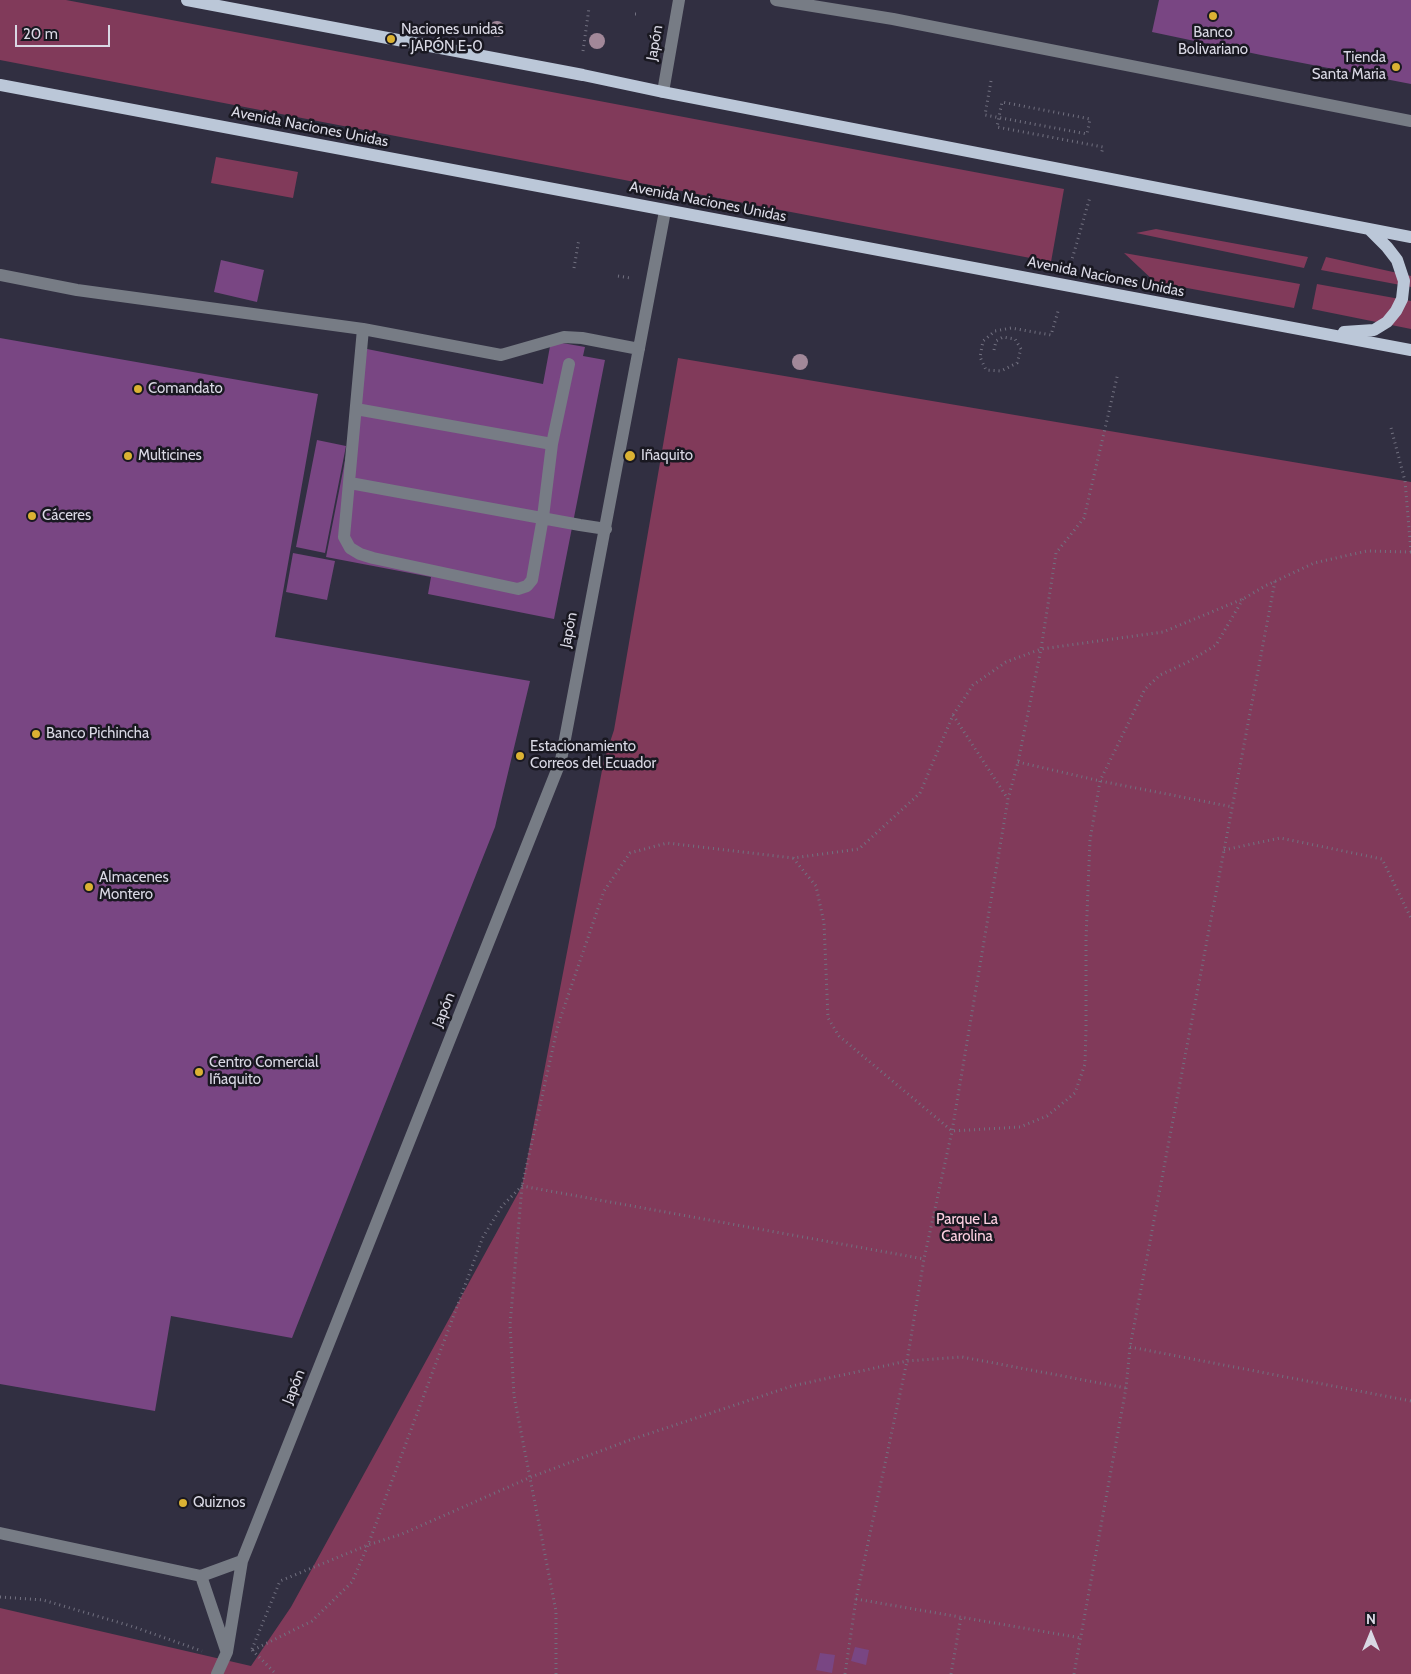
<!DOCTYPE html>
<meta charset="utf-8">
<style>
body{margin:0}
#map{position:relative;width:1411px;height:1674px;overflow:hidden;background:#312f41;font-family:Cabin,sans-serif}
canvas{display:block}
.north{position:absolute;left:1346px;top:1609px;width:50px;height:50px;-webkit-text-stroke:4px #191821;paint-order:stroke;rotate:0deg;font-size:14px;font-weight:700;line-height:20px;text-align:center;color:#d9d8e4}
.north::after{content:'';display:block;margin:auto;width:18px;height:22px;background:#d9d8e4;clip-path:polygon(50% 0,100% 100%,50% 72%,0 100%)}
.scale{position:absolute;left:15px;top:25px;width:95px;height:22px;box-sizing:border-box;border:2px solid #d9d8e4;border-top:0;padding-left:6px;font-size:15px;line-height:18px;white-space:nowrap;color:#d9d8e4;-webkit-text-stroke:4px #191821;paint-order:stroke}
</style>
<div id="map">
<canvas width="1411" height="1674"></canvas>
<div class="north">N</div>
<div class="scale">20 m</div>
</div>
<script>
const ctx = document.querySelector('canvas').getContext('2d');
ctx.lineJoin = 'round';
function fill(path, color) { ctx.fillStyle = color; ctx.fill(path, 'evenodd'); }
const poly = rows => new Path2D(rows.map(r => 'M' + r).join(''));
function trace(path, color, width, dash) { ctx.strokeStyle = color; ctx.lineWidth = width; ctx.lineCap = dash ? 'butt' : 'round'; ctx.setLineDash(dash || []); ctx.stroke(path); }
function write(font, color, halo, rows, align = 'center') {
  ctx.font = font + ' Cabin,sans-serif'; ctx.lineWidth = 5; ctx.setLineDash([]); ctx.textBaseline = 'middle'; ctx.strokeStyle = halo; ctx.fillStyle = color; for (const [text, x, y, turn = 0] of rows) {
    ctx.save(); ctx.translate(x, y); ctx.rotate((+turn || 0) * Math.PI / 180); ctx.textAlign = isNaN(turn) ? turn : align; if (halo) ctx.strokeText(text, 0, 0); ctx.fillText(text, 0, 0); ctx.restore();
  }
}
fill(poly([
 [0,0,66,0,1064,189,1051,262,0,60],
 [216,157,298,172,293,198,211,183],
 [1156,229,1308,257,1304,268,1136,233],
 [1124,253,1300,284,1294,308,1155,282],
 [1326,257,1411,276,1411,287,1321,270],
 [1317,284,1411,301,1411,329,1312,309],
 [678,358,1411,482,1411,1674,0,1674,0,1608,251,1666,291,1607,522,1186,604,760,614,730]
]), '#813a5a');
fill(poly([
 [1159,0,1411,0,1411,84,1261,55,1152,32],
 [221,260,264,270,257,302,214,292],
 [0,338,318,394,275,637,530,681,495,827,292,1338,171,1316,155,1411,0,1384],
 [551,341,585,347,583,356,605,360,554,619,428,594,431,577,326,557,367,349,543,384],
 [317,440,346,446,325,553,296,547],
 [293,553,335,561,327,600,286,592],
 [855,1647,869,1650,866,1665,851,1661],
 [820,1653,835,1655,832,1673,816,1670]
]), '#794683');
trace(poly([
 [635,14,638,14],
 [583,51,589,8],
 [991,81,985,115,1012,120,1087,134,1090,119,1002,102,997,127,1103,147,1101,155],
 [1071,263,1090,197],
 [574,268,579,239],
 [618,276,630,278],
 [994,350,996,341,1003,337,1015,339,1021,349,1017,363,1001,371,986,370,980,357,983,341,995,331,1011,328,1051,335,1059,308],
 [1391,428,1405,481,1411,552],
 [953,715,1008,799],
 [1018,762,1100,781,1233,807],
 [1224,850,1280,838,1382,859,1411,918],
 [793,858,816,886,824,923,828,1018,839,1036,952,1131,1020,1127,1047,1116,1075,1093,1085,1064,1086,1029,1086,939,1090,840,1100,781,1145,689,1160,675,1188,662,1216,645,1243,599],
 [1130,1347,1411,1401],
 [0,1597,43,1600,131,1626,202,1651],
 [856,1599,1081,1638],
 [252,1649,280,1581,368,1545,402,1534,531,1477,630,1440,792,1386,907,1361,962,1357,1126,1388],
 [252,1650,276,1674],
 [253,1650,312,1621,352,1582,368,1545,483,1237,502,1206,522,1186,924,1259],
 [556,1674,556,1611,514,1396,510,1325,522,1186,558,1025,604,891,630,853,667,843,793,858,859,849,920,793,953,715,973,685,1006,662,1041,649,1163,632,1243,599,1265,586,1314,563,1367,551,1411,552],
 [845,1674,856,1599,907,1361,924,1259,952,1131,1008,799,1018,762,1041,649,1056,553,1084,518,1118,373],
 [951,1674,961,1617],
 [1074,1674,1126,1388,1130,1347,1275,581]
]), '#727180', 3, [1, 4]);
trace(poly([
 [776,0,893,19,1411,121],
 [663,92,679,0],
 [0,275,77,290,363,329,501,355,564,337,582,338,639,349],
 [363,329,344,537,350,548,360,554,373,558,518,589,527,586,532,580,543,517,552,444,569,364],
 [356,409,552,444],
 [350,483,580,525,606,529],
 [0,1533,201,1576,242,1561,561,760,665,211],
 [201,1576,226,1650],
 [217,1674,227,1652,242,1561]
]), '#777c85', 12);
trace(poly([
 [187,0,583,75,663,92,1411,237],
 [0,85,1411,350],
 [1344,332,1374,330,1387,322,1396,311,1402,299,1404,281,1397,260,1387,247,1369,229]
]), '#bbc7d8', 12);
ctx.fillStyle = '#a28899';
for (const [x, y] of [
 [497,29],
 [597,41],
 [800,362]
]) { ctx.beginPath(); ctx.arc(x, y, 8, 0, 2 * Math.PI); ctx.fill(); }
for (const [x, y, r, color] of [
 [1213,16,5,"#dbb233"],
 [391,39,5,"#dbb233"],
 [1396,67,5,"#dbb233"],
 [138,389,5,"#dbb233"],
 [128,456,5,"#dbb233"],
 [630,456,6,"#dbb233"],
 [32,516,5,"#dbb233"],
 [36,734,5,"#dbb233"],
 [520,756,5,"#dbb233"],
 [89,887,5,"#dbb233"],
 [199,1072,5,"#dbb233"],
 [183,1503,5,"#dbb233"]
]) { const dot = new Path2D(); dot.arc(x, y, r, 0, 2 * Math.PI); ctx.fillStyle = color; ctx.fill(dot); trace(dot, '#191821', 2); }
write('15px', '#d9d8e4', '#191821', [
 ["Naciones unidas",401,30],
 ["- JAPÓN E-0",401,47],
 ["Banco",1213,33,"center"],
 ["Bolivariano",1213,50,"center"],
 ["Tienda",1386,58,"right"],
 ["Santa Maria",1386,75,"right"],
 ["Comandato",148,389],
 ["Multicines",138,456],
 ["Iñaquito",641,456],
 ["Cáceres",42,516],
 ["Banco Pichincha",46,734],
 ["Estacionamiento",530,747],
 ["Correos del Ecuador",530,764],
 ["Almacenes",99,878],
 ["Montero",99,895],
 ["Centro Comercial",209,1063],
 ["Iñaquito",209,1080],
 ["Quiznos",193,1503]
], 'left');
write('15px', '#d9d8e4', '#191821', [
 ["Japón",655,43,-80],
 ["Avenida Naciones Unidas",310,127,11],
 ["Avenida Naciones Unidas",708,202,11],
 ["Avenida Naciones Unidas",1106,277,11],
 ["Japón",569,630,-79],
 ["Japón",444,1010,-68],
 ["Japón",294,1387,-68]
]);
write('15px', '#fed0e1', '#191821', [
 ["Parque La",967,1220],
 ["Carolina",967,1237]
]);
</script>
